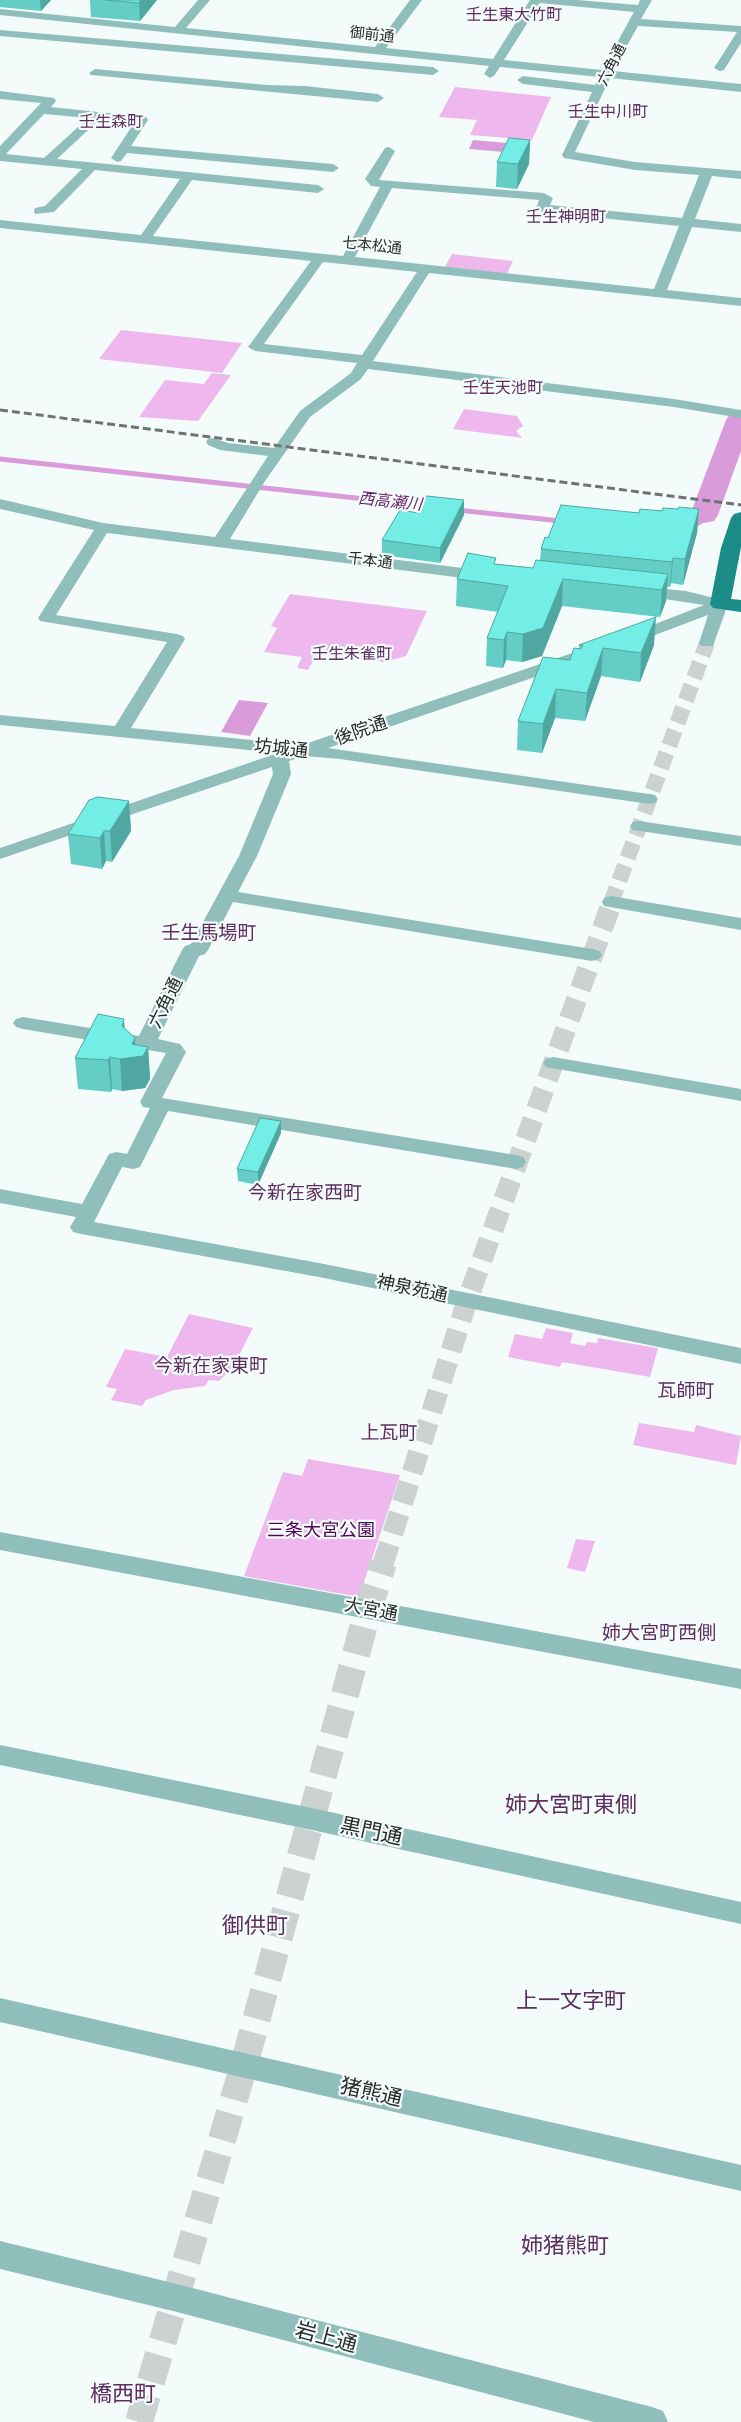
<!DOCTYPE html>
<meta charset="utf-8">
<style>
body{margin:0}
canvas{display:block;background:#f4fcfb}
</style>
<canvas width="741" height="2422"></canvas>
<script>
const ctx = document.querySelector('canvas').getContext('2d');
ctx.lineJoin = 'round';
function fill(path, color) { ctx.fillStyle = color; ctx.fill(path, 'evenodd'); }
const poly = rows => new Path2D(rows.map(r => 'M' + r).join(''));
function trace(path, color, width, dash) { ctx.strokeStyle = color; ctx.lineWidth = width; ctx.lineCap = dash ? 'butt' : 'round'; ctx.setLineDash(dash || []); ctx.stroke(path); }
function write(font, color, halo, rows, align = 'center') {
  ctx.font = font + ' Figtree,"Noto Sans JP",sans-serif'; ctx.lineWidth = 4.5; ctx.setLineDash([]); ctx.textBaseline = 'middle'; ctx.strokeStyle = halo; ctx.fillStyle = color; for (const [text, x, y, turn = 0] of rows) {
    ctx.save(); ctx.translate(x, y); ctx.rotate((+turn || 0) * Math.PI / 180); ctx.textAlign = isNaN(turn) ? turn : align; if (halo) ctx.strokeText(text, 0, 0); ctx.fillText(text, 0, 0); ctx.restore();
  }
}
fill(poly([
 [455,87,551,97,532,140,470,135,477,120,439,117],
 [452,254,513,261,507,274,445,267],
 [121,330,242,343,222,373,99,359],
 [212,373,231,375,198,421,139,417,165,380,204,384],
 [464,409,517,416,523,426,516,431,522,438,453,429],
 [290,594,427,611,406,656,385,662,317,654,308,670,297,668,302,657,264,652,277,628,271,626],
 [189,1314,253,1328,233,1367,219,1381,209,1380,205,1386,174,1390,146,1400,142,1406,111,1400,117,1389,106,1387,125,1349,167,1357],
 [546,1328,573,1333,570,1343,585,1346,587,1342,597,1343,598,1338,658,1348,650,1377,562,1362,560,1367,508,1357,515,1334,542,1339],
 [639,1423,694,1432,696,1425,741,1436,736,1465,633,1445],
 [308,1459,400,1475,359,1597,244,1576,283,1472,302,1476],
 [576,1539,595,1541,585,1572,567,1568]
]), '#eeb8ee');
fill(poly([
 [473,140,519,144,515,153,469,149],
 [239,700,268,703,250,736,221,732]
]), '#da9bda');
trace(poly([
 [0,459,429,506],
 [457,510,561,521],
 [690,527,700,522,704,515]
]), '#da9bda', 5);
fill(poly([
 [741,413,741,451,718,515,714,521,704,523,694,521,690,515,726,420,730,414,741,413]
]), '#da9bda');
trace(poly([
 [611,903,707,643]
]), '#cbd2d1', 16, [16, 8]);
trace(poly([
 [383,1564,467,1301,612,902]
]), '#cbd2d1', 21, [21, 11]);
trace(poly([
 [139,2422,244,2065,368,1610,383,1563]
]), '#cbd2d1', 28, [28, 14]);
fill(poly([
 [198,0,210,0,186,28,375,47,410,0,422,0,386,48,493,59,530,0,577,0,638,5,640,0,652,0,641,19,741,26,741,43,724,70,720,71,714,68,737,32,638,26,613,71,741,84,741,92,610,78,575,152,635,162,741,171,741,179,712,176,695,219,741,224,741,232,692,227,667,290,741,298,741,306,429,273,373,361,674,399,741,410,741,418,674,407,368,369,361,379,310,417,265,481,230,539,487,571,493,573,495,576,493,579,487,581,107,533,56,615,177,634,183,636,185,639,131,728,302,745,596,645,602,646,604,650,602,654,328,748,649,794,655,795,658,799,655,803,649,804,340,759,304,756,289,761,291,774,257,856,238,892,592,949,599,951,602,955,599,959,592,961,233,902,208,950,205,954,199,956,158,1039,180,1044,186,1052,162,1098,516,1155,523,1157,526,1162,523,1167,516,1169,168,1111,140,1167,133,1169,122,1167,94,1222,319,1263,741,1348,741,1364,319,1277,81,1234,73,1232,70,1227,76,1217,0,1203,0,1189,82,1204,109,1154,116,1152,127,1154,150,1108,143,1107,140,1102,166,1053,23,1029,16,1027,13,1023,16,1019,23,1017,139,1036,182,950,185,946,191,944,239,856,273,774,272,767,0,859,0,848,278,753,0,725,0,715,115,726,167,642,40,621,38,618,94,530,0,509,0,499,103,523,215,537,268,456,220,450,208,445,206,442,208,439,213,438,228,443,274,448,300,411,351,373,357,363,255,351,248,347,311,261,0,228,0,220,141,235,180,179,95,170,54,212,35,214,34,211,35,208,45,206,82,169,0,161,0,146,41,103,0,99,0,91,54,98,56,101,51,107,146,117,148,120,131,146,333,164,339,168,333,172,127,153,121,161,117,162,111,158,134,123,100,119,57,159,318,185,324,189,318,193,192,180,153,236,343,256,380,187,371,186,365,179,385,148,389,147,395,151,379,180,544,193,553,198,550,205,682,218,699,175,635,170,564,158,562,155,592,92,523,84,517,80,523,76,595,85,599,77,500,67,494,76,490,78,484,74,489,66,0,15,0,9,175,27,198,0],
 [540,3,634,12,602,70,504,60,540,3],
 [44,114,88,118,44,158,6,154,44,114],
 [392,188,539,200,536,208,542,212,679,226,654,289,355,257,392,188],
 [323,262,417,272,362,355,264,344,323,262],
 [0,30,433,67,439,71,433,75,0,36,0,30],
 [95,69,267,85,305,86,378,94,384,98,378,102,91,75,89,73,95,69],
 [637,586,686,591,726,601,728,604,713,646,701,646,699,643,708,615,634,643,622,643,620,640,622,637,704,605,631,594,629,591,631,588,637,586],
 [639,821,741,836,741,846,633,830,630,826,633,822,639,821],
 [611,896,741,918,741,930,604,906,602,902,604,898,611,896],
 [553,1057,741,1089,741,1101,546,1067,543,1063,546,1059,553,1057],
 [0,1532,741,1669,741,1689,0,1550,0,1532],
 [0,1745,312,1808,741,1902,741,1924,312,1830,0,1765,0,1745],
 [0,1998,741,2165,741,2191,0,2022,0,1998],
 [0,2241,177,2284,652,2407,663,2411,668,2422,594,2422,177,2312,0,2269,0,2241]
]), '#90bfbb');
fill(poly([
 [741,512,741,547,731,599,741,600,741,612,713,608,710,604,721,548,731,518,734,514,741,512]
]), '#1b8c87');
trace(poly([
 [0,410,741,505]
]), '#6f7473', 3, [8, 4]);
fill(poly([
 [0,0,51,0,41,11,0,7],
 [90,0,157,0,140,21,91,17],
 [530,140,529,164,517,189,496,187,497,162],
 [464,500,464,515,440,563,382,555,382,540,419,513],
 [678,509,699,509,697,533,683,585,671,583,670,587,667,587,666,601,660,617,562,606,542,656,522,662,506,660,503,668,486,666,487,638,498,612,456,606,457,579,496,564,533,568,540,561,541,549,548,538,639,513],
 [579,645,654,645,640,682,601,676,585,721,555,718,542,753,517,750,518,721,570,660,579,649],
 [129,801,131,831,112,862,106,861,102,869,71,864,68,834],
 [125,1029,135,1038,135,1045,148,1047,150,1079,145,1088,122,1091,112,1089,111,1092,78,1089,75,1058],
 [281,1133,258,1185,238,1181,237,1169]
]), '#63cdc6');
fill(poly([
 [40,0,51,0,41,11],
 [141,0,157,0,140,21,139,3],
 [530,140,529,164,517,189,518,164],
 [464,500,464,515,440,563,440,548],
 [699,509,697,533,683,585,685,559],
 [673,558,671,583,670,587,672,562],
 [668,574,666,601,660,617,662,590],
 [563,579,562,606,542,656,522,662,523,634],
 [656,617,654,645,640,682,641,653],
 [507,632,506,660,503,668,504,640],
 [603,648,601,676,585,721,587,693],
 [556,689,555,718,542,753,543,724],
 [129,801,131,831,112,862,110,831],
 [104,831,106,861,102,869,100,838],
 [124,1019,126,1050,122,1026],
 [135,1038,136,1057,148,1047,150,1079,145,1088,122,1091,120,1059,132,1044],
 [110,1057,112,1089,111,1092,108,1060],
 [281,1121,281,1133,258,1185,258,1172]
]), '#50a7a1');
const building = poly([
 [106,0,141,0,139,3,106,0],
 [509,138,530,140,518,164,497,162,509,138],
 [427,496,464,500,440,548,382,540,400,510,419,513,427,496],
 [561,505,639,513,640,509,662,511,663,508,678,509,679,507,699,509,685,559,673,558,672,562,541,549,545,537,548,538,561,505],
 [468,553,496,558,494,564,533,568,536,560,668,574,662,590,563,579,543,628,523,634,507,632,504,640,487,638,508,586,457,579,468,553],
 [656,617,641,653,603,648,587,693,556,689,543,724,518,721,543,657,570,660,574,648,581,649,583,645,579,645,656,617],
 [98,797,129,801,110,831,104,831,100,838,68,834,89,800,98,797],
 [98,1014,124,1019,122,1026,135,1038,132,1044,148,1047,143,1056,120,1059,110,1057,108,1060,75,1058,98,1014],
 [260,1118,281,1121,258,1172,237,1169,260,1118]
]);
fill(building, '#73eee6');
trace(building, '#50a7a1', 1);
write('15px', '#282b2a', '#f4fcfb', [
 ["御前通",372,35,6],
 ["六角通",612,65,-63],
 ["七本松通",372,246,6],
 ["千本通",370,561,7]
]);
write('16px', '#5e2e60', '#f4fcfb', [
 ["壬生東大竹町",514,15],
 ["壬生中川町",608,112],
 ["壬生森町",111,122],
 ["壬生神明町",566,217],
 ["壬生天池町",503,388],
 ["壬生朱雀町",352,654]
]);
write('italic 16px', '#6c236f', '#f4fcfb', [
 ["西高瀬川",390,502,6]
]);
write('18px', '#282b2a', '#f4fcfb', [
 ["後院通",361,731,-19],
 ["坊城通",281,749,6],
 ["六角通",166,1003,-64],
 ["神泉苑通",412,1289,12],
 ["大宮通",371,1610,11]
]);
write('18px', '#520456', '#f4fcfb', [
 ["三条大宮公園",321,1531]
]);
write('19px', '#5e2e60', '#f4fcfb', [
 ["壬生馬場町",209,933],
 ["今新在家西町",305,1193],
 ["今新在家東町",211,1366],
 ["瓦師町",686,1391],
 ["上瓦町",389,1433],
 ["姉大宮町西側",659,1633]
]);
write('21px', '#282b2a', '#f4fcfb', [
 ["黒門通",371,1832,12],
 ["猪熊通",371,2093,13],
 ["岩上通",326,2338,15]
]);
write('22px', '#5e2e60', '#f4fcfb', [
 ["姉大宮町東側",571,1806],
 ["御供町",255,1927],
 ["上一文字町",571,2002],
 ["姉猪熊町",565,2247],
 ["橋西町",123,2395]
]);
</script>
